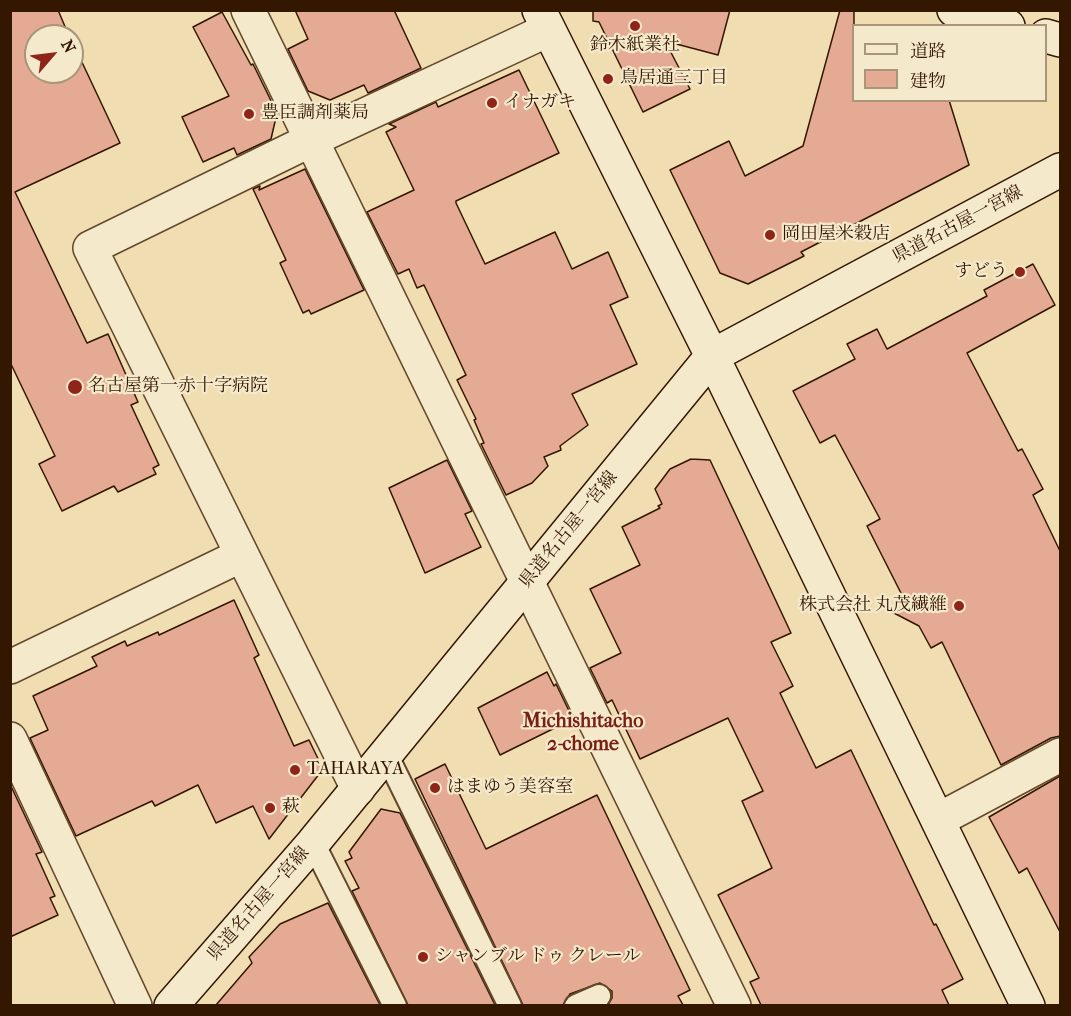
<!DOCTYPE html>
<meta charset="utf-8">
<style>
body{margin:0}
#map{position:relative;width:1071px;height:1016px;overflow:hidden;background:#f0ddb1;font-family:"IM FELL French Canon","Noto Serif JP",serif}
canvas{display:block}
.frame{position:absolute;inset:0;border:12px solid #341700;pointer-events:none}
.legend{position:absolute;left:852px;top:24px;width:195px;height:78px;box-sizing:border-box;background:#f5e9cc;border:2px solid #a8957a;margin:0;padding:8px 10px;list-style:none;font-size:18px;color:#341700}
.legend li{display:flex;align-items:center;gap:12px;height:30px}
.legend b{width:30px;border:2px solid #a8957a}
.north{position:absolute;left:24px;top:24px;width:60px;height:60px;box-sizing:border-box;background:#f5e9cc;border:2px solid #a8957a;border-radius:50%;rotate:62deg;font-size:16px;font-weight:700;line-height:24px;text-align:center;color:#341700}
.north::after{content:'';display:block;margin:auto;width:21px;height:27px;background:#8f2418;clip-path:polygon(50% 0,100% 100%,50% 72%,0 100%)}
</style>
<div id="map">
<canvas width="1071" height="1016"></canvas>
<div class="frame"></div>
<ul class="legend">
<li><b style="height:8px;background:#f5e9cc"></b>道路</li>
<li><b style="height:16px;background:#e4aa93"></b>建物</li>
</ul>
<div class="north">N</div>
</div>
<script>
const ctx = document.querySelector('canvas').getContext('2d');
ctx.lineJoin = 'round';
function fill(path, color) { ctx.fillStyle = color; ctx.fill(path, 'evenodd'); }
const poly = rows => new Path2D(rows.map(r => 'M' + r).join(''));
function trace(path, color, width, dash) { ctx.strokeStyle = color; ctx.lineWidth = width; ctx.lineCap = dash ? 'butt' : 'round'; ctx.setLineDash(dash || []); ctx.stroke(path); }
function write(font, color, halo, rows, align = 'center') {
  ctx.font = font + ' "IM FELL French Canon","Noto Serif JP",serif'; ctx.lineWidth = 4.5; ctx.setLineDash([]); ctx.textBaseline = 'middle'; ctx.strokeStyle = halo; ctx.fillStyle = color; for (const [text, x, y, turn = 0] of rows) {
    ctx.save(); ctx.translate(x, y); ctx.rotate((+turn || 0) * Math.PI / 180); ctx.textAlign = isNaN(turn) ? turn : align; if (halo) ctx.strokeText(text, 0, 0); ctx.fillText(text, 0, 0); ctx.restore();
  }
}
const building = poly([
 [10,10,58,10,69,36,36,36,36,72,72,72,72,41,120,143,15,192,87,343,108,334,138,402,131,405,159,465,153,468,156,474,118,492,114,486,62,511,39,464,55,456,10,362,10,10],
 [295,10,394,10,421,68,368,93,364,85,330,100,308,91,288,49,308,39,295,10],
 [593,10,730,10,718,55,665,41,690,89,643,112,599,22,593,21,593,10],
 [840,10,854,10,854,100,949,100,969,165,801,252,804,256,748,284,720,273,670,170,729,141,745,176,803,146,840,10],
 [222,12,251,65,253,64,277,113,271,139,237,155,234,148,203,162,182,117,229,96,193,27,222,12],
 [519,70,559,153,456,201,456,203,485,264,555,232,572,269,608,252,628,297,610,305,637,364,572,394,588,425,560,446,561,450,544,457,548,466,532,483,506,495,481,444,484,443,474,420,476,419,457,380,466,375,424,285,417,288,409,269,398,274,367,212,414,190,386,132,396,127,389,124,436,102,438,107,519,70],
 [305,169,364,290,311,314,309,310,303,313,280,263,286,260,253,189,260,186,259,190,305,169],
 [1033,264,1055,305,967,353,1018,451,1022,449,1043,489,1033,495,1060,551,1060,736,1051,738,1001,765,942,642,931,648,919,626,892,612,907,605,867,526,880,519,835,435,820,443,793,391,855,359,847,344,877,329,887,349,987,296,984,290,1033,264],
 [691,459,710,460,791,633,771,642,793,686,780,693,816,768,851,750,934,925,936,924,963,979,942,990,949,1005,761,1005,750,982,759,978,718,895,772,868,742,801,763,791,728,718,640,759,612,700,607,703,590,668,621,653,590,589,640,565,622,527,660,508,658,506,662,504,655,489,670,469,691,459],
 [447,460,472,511,465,514,481,547,425,573,389,488,447,460],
 [234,600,259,655,254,658,294,746,309,740,323,769,269,839,253,806,216,823,198,785,155,806,152,801,76,836,30,738,48,730,33,696,97,666,92,657,125,641,127,646,158,632,159,635,234,600],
 [547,672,554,686,556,684,573,719,500,755,478,708,547,672],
 [445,764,486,849,597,795,690,990,678,996,683,1005,608,1005,612,998,612,991,600,983,570,994,563,1005,523,1005,415,779,445,764],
 [1060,776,1060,932,1027,868,1019,873,989,817,1060,776],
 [10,784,42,852,36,854,55,896,50,898,58,915,10,937,10,784],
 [381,809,400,813,495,1005,408,1005,352,891,359,888,345,861,352,858,349,852,381,809],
 [328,903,380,1005,216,1005,252,963,249,957,280,924,328,903]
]);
fill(building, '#e4aa93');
trace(building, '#341700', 1.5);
const lane = poly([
 [386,754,510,1006],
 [313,843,395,1006],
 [576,1006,599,996]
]);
const street = poly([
 [248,10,734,1006],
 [10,667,242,555],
 [10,739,135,1006],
 [358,789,90,248,311,140,548,30],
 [938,820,1060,755]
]);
const secondary = poly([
 [539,10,712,356,1028,1006],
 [954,10,1008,26],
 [1046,36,1060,40],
 [171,1006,313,843,712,356,1060,170]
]);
trace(lane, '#63482c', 26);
trace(street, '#63482c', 36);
trace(secondary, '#341700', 36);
trace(lane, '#f5e9cc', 22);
trace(street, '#f5e9cc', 33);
trace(secondary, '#f5e9cc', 33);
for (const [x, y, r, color] of [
 [635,26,6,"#8f2418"],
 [608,79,6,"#8f2418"],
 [492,103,6,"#8f2418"],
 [249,114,6,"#8f2418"],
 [770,235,6,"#8f2418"],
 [1020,272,6,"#8f2418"],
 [75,387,8,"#8f2418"],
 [959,606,6,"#8f2418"],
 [295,770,6,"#8f2418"],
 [435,788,6,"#8f2418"],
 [270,808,6,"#8f2418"],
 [423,957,6,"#8f2418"]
]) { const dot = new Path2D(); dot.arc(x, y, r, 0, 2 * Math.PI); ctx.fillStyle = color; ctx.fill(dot); trace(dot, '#f5e9cc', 2); }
write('18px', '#341700', '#f5e9cc', [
 ["鈴木紙業社",635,46,"center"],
 ["鳥居通三丁目",620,79],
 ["イナガキ",504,103],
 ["豊臣調剤薬局",261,114],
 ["岡田屋米穀店",782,235],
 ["すどう",1008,272,"right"],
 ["名古屋第一赤十字病院",88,387],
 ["株式会社 丸茂繊維",947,606,"right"],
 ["TAHARAYA",307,770],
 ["はまゆう美容室",447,788],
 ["萩",282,808],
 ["シャンブル ドゥ クレール",435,957]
], 'left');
write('18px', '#341700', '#f5e9cc', [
 ["県道名古屋一宮線",958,225,-28],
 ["県道名古屋一宮線",569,530,-51],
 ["県道名古屋一宮線",259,904,-49]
]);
write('bold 20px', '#7a1f14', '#f5e9cc', [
 ["Michishitacho",583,722],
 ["2-chome",583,745]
]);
</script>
